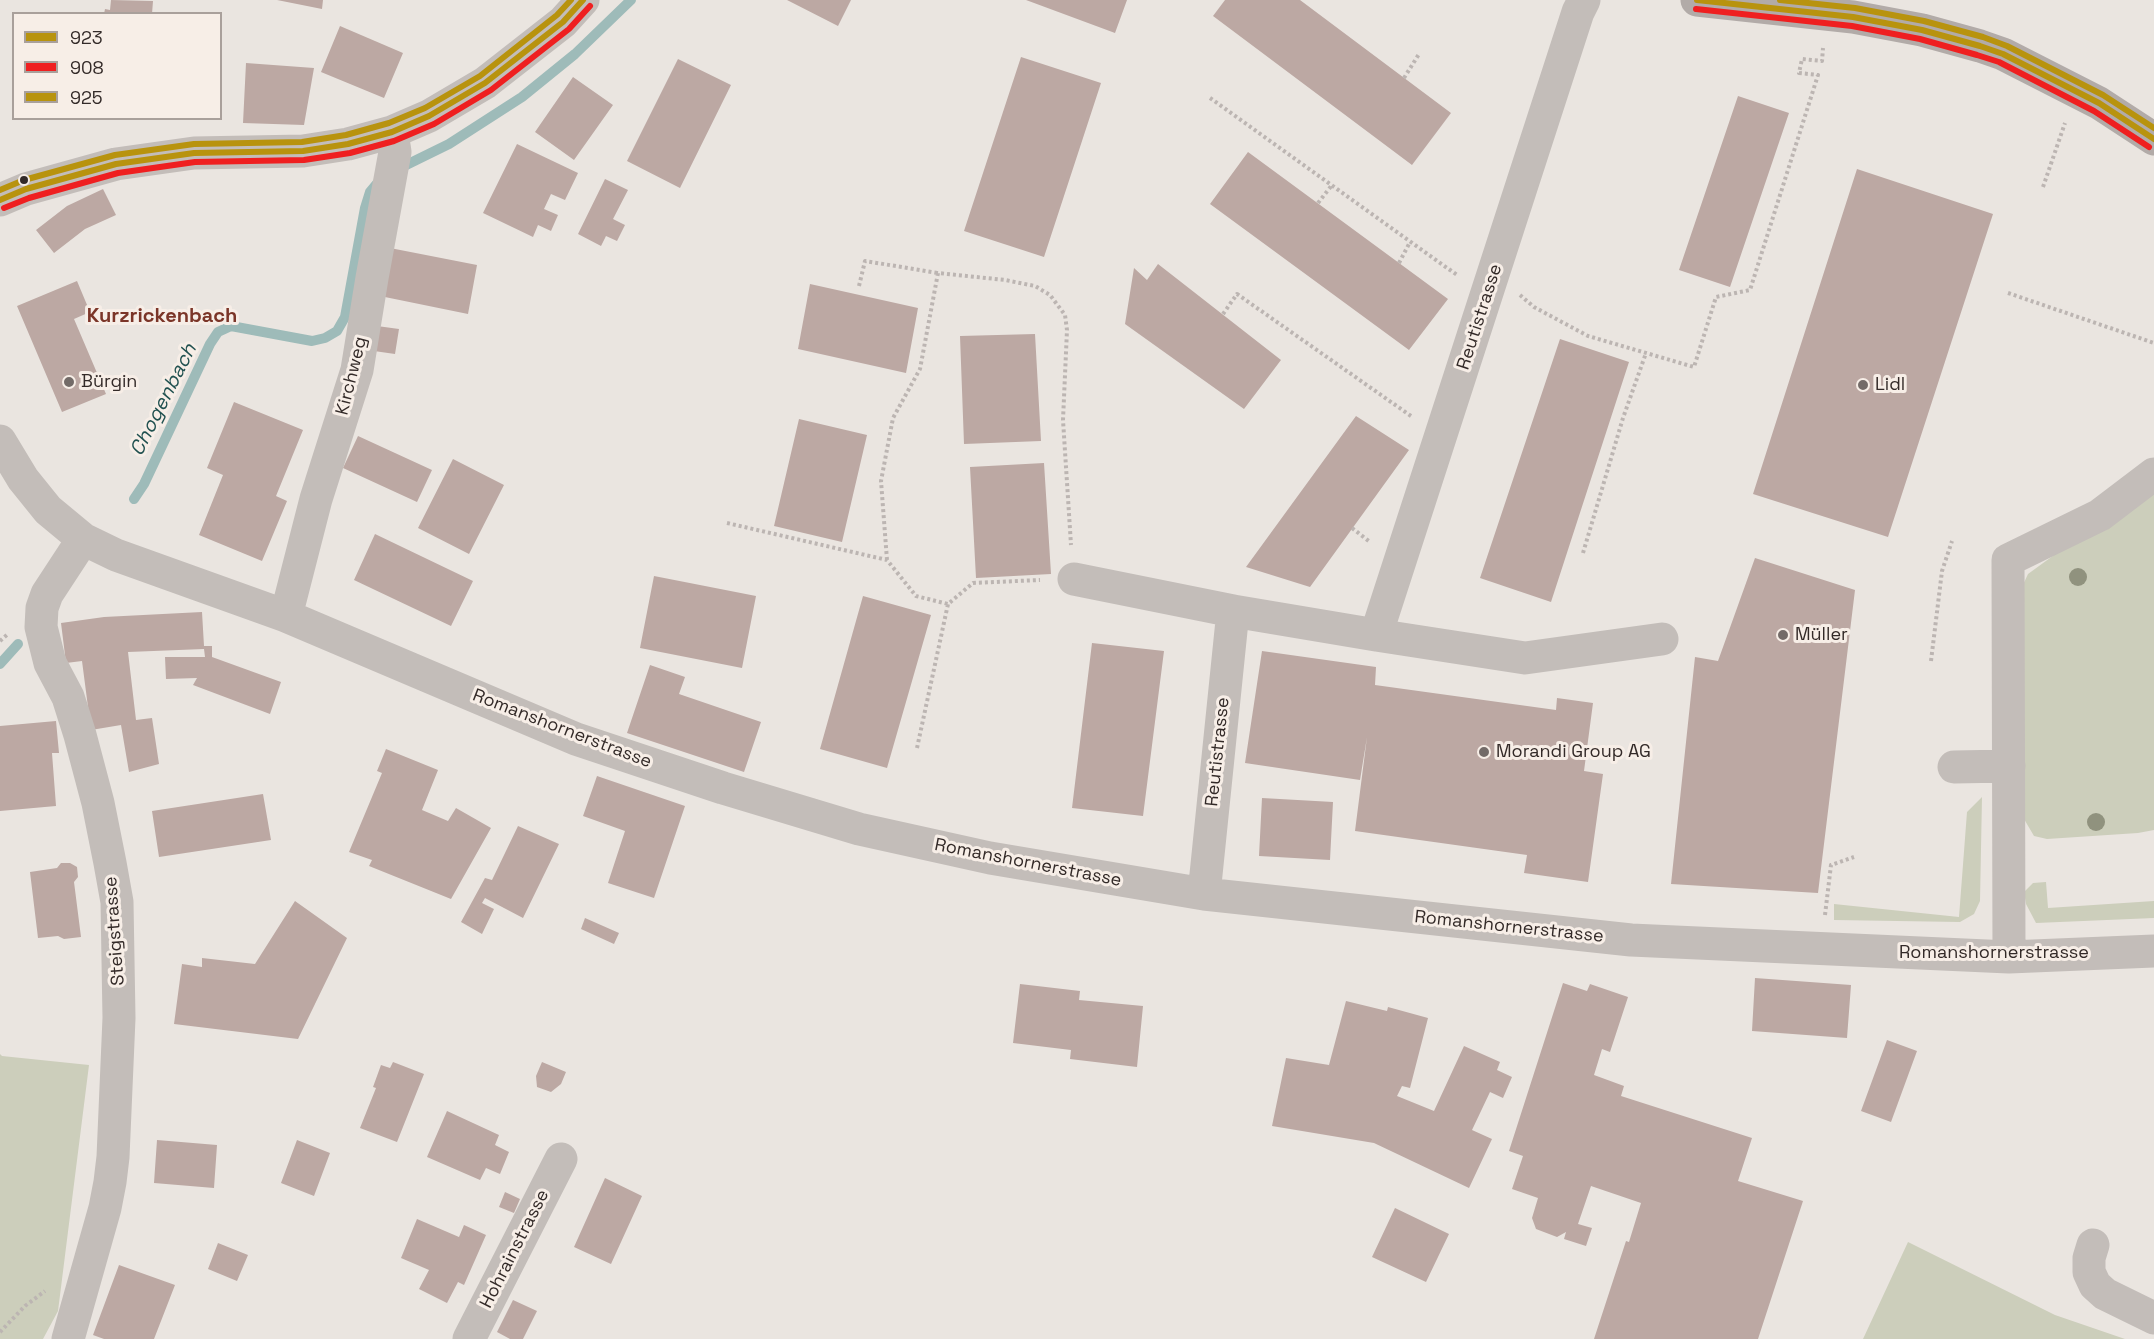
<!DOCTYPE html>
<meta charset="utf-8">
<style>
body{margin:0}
#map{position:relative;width:2154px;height:1339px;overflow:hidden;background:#eae5e0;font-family:"Space Grotesk",sans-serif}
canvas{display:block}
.legend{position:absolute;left:12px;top:12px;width:210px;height:108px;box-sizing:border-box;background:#f7eee7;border:2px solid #a9a09b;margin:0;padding:8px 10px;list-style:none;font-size:18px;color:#332a28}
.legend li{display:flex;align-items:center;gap:12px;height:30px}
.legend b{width:30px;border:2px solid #a9a09b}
</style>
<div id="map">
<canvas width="2154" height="1339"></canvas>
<ul class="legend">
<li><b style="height:8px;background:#b8930e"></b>923</li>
<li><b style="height:8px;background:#ef1f20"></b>908</li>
<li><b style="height:8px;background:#b8930e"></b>925</li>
</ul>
</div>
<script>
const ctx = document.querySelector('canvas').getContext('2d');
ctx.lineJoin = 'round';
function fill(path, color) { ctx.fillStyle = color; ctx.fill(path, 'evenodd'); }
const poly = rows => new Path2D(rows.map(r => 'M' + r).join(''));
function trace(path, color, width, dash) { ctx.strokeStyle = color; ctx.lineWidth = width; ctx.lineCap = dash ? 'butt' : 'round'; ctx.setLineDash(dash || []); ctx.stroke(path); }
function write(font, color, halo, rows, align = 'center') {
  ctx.font = font + ' "Space Grotesk",sans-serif'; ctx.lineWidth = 6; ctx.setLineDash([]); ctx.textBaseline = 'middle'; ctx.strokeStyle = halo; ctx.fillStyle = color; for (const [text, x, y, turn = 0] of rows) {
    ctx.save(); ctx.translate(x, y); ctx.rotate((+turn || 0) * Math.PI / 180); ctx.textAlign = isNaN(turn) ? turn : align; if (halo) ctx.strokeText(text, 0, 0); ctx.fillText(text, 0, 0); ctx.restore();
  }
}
fill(poly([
 [2154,491,2154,830,2138,833,2047,839,2034,836,2024,819,2022,587,2028,574,2072,542],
 [1982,797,1980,901,1974,914,1960,922,1834,920,1834,904,1959,917,1967,812],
 [2046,882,2048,908,2154,901,2154,918,2036,923,2026,904,2024,892,2033,883],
 [0,1054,2,1056,89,1065,58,1311,43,1339,0,1339],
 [1908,1242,2055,1315,2125,1339,1863,1339]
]), '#cccebb');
trace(poly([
 [398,169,449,144,522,97,575,54,631,0],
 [134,499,144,484,210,344,218,332,231,326,312,341,325,338,337,331,345,317,365,208,370,192,380,180],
 [0,664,18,644]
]), '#9ebbb9', 10);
fill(poly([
 [111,0,153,1,152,14,104,14,105,9,110,10],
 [277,0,323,0,322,9],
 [787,0,851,0,838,26],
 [1026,0,1127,0,1115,33],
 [1225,0,1300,0,1451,113,1412,165,1213,16],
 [340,26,403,53,384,98,321,72],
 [1021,57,1101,83,1044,257,964,231],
 [678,59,731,85,680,188,627,161],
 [246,63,314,68,304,125,243,123],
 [573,77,613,105,574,160,535,132],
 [1738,96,1789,113,1730,287,1679,270],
 [517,144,578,173,565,200,551,194,544,209,558,215,551,231,538,225,533,237,483,213],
 [1248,152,1448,299,1409,350,1210,204],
 [1857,169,1993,214,1888,537,1753,494],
 [605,179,628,190,613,219,625,225,617,241,606,236,601,246,578,234],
 [103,189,116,215,85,229,54,253,36,230,67,206],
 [390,248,477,265,468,314,380,296],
 [1158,264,1281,360,1244,409,1125,324,1134,268,1147,280],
 [77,281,90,312,74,319,106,394,62,412,17,306],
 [810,284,918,308,906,373,798,349],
 [377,326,399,329,395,354,374,351],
 [1035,334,1041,441,964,444,960,336],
 [1560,339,1629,362,1551,602,1480,578],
 [234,402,303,430,276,496,287,501,262,561,199,535,223,475,207,468],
 [1356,416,1409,450,1310,587,1246,567],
 [799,419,867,435,842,542,774,526],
 [358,436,432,470,417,502,343,468],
 [453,459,504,485,469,554,418,528],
 [1044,463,1051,574,976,578,970,467],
 [375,534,473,581,451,626,354,580],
 [1755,558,1855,590,1818,893,1671,884,1695,657,1718,661],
 [654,576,756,596,742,668,640,648],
 [863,596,931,615,887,768,820,749],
 [202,612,204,646,212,646,212,657,281,682,270,714,193,685,197,678,166,679,165,657,205,657,204,649,128,652,136,720,152,718,159,764,129,772,121,725,91,730,82,661,66,663,61,623,104,617],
 [1092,643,1164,651,1143,816,1072,808],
 [1262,651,1376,667,1375,685,1556,710,1557,698,1593,703,1584,771,1603,774,1588,882,1524,873,1527,855,1355,831,1367,737,1360,780,1245,763],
 [650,665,685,677,679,694,761,722,744,772,627,733],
 [56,721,59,753,52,753,56,806,0,811,0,726],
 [386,749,438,770,422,810,448,821,456,808,491,828,451,899,369,866,372,860,349,852,382,773,377,771],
 [597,776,685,806,654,898,608,883,625,831,583,816],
 [263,794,271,840,159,857,152,811],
 [1262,798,1333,802,1330,860,1259,856],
 [518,826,559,844,523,918,485,898,482,903,494,909,482,934,461,922,485,878,492,880],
 [61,863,70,863,77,867,78,877,74,882,81,937,64,939,58,936,38,938,30,872,57,868],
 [295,901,347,938,298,1039,174,1024,182,964,202,967,202,958,255,964],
 [585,918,619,933,614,944,581,929],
 [1755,978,1851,985,1847,1038,1752,1031],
 [1563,983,1587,991,1590,984,1628,997,1610,1052,1602,1049,1594,1075,1624,1086,1621,1096,1752,1138,1738,1181,1803,1201,1758,1339,1594,1339,1626,1241,1629,1242,1641,1203,1591,1186,1578,1224,1592,1228,1586,1246,1564,1239,1566,1232,1557,1237,1536,1229,1532,1218,1538,1198,1512,1189,1523,1156,1509,1151],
 [1020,984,1080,991,1079,1000,1143,1006,1137,1067,1070,1059,1071,1050,1013,1043],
 [1346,1001,1387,1011,1388,1007,1428,1018,1410,1088,1402,1086,1397,1096,1434,1111,1464,1046,1500,1062,1497,1070,1512,1077,1503,1098,1490,1092,1472,1130,1492,1139,1469,1188,1374,1143,1272,1126,1286,1058,1329,1065],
 [1887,1040,1917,1051,1891,1122,1861,1111],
 [393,1062,424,1074,397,1142,360,1128,376,1088,373,1087,381,1065,390,1068],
 [542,1062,566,1072,561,1084,551,1092,537,1087,536,1076],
 [447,1111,499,1135,495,1145,509,1152,500,1174,486,1168,480,1180,427,1157],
 [157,1140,217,1145,214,1188,154,1183],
 [297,1140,330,1153,314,1196,281,1183],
 [605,1178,642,1196,611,1264,574,1247],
 [505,1192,520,1199,514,1213,499,1207],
 [1395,1208,1449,1234,1426,1282,1372,1257],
 [417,1219,459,1237,464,1225,486,1235,464,1285,458,1282,447,1303,419,1289,429,1270,401,1258],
 [218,1243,248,1255,237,1281,208,1269],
 [119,1265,175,1285,154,1339,104,1339,93,1335],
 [513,1300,537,1311,523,1339,510,1339,497,1332]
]), '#bca8a3');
trace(poly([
 [1404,78,1419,54],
 [1210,98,1457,275],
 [2043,187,2065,123],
 [1318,203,1332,185],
 [1399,263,1410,242],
 [859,286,865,261,938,273],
 [2008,293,2154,343],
 [1520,295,1534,307,1588,336,1694,367,1716,297,1750,290,1818,75,1799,73,1802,59,1822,61,1823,48],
 [1223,314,1237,294,1411,416],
 [727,523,887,560,916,596,948,604,973,583,1040,580],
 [1352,528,1370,542],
 [1583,553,1623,418,1646,353],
 [887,560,881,481,893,418,920,369,938,273,1005,280,1035,286,1050,295,1065,315,1067,330,1063,420,1071,545],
 [0,641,8,634],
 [1931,661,1942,571,1952,541],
 [917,748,948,604],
 [1825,915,1831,865,1854,857],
 [0,1332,25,1306,45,1291]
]), '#bcb5b2', 4, [3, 3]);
trace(poly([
 [0,200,26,189,116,164,194,153,303,151,348,144,392,132,429,116,485,83,563,22,583,0],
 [0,441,23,479,48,510,83,539,116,555,286,616,576,739,723,788,859,829,990,858,1204,894,1631,940,2009,957,2154,951],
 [1074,579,1233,611],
 [286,616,316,499,357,370,372,278,395,152,392,132],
 [1376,635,1525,658,1662,639],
 [1954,767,2009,766],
 [1204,894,1233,611,1376,635,1578,12,1584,0],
 [2009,957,2008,560,2100,515,2154,474],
 [2093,1245,2089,1258,2089,1272,2095,1285,2105,1294,2154,1318],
 [68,1339,105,1208,110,1182,113,1157,119,1018,117,902,110,863,98,803,80,735,68,697,50,663,41,627,42,608,47,594,83,539],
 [469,1339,561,1159]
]), '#c3bdb9', 33);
trace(poly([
 [1697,0,1853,17,1922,30,1980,46,2003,54,2099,103,2154,139]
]), '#b2aba8', 33);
trace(poly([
 [1697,0,1853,17,1922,30,1980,46,2003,54,2099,103,2154,139],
 [0,200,26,189,116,164,194,153,303,151,348,144,392,132,429,116,485,83,563,22,583,0]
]), '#b8930e', 6);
trace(poly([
 [1696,9,1852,26,1920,39,1977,55,1999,62,2094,111,2149,147],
 [4,208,29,198,118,173,195,162,304,160,350,153,394,141,434,124,491,90,569,29,590,6]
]), '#ef1f20', 6);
trace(poly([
 [1780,0,1855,8,1924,21,1983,37,2007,46,2103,95,2154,128],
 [0,190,24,180,115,155,194,144,302,142,346,135,389,123,425,108,480,76,557,15,571,0]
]), '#b8930e', 6);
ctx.fillStyle = '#90927e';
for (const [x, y] of [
 [2078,577],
 [2096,822]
]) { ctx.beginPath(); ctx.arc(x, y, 9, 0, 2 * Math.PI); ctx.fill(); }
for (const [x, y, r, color] of [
 [24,180,5,"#332a28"],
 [69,382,6,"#736b68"],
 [1863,385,6,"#736b68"],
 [1783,635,6,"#736b68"],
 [1484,752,6,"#736b68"]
]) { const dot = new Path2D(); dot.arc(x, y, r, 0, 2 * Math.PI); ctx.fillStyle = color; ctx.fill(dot); trace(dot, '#f7eee7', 2); }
write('18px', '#332a28', '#f7eee7', [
 ["Reutistrasse",1480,317,-72],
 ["Kirchweg",352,376,-76],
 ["Romanshornerstrasse",562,729,21],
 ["Reutistrasse",1218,752,-84],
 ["Romanshornerstrasse",1028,863,11],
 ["Romanshornerstrasse",1509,927,6],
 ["Steigstrasse",115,931,-94],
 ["Romanshornerstrasse",1994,953],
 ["Hohrainstrasse",515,1249,-63]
]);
write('18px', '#332a28', '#f7eee7', [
 ["Bürgin",81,382],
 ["Lidl",1875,385],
 ["Müller",1795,635],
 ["Morandi Group AG",1496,752]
], 'left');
write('bold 20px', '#7b3528', '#f7eee7', [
 ["Kurzrickenbach",162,317]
]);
write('italic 20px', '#215150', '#f7eee7', [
 ["Chogenbach",164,400,-63]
]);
</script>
